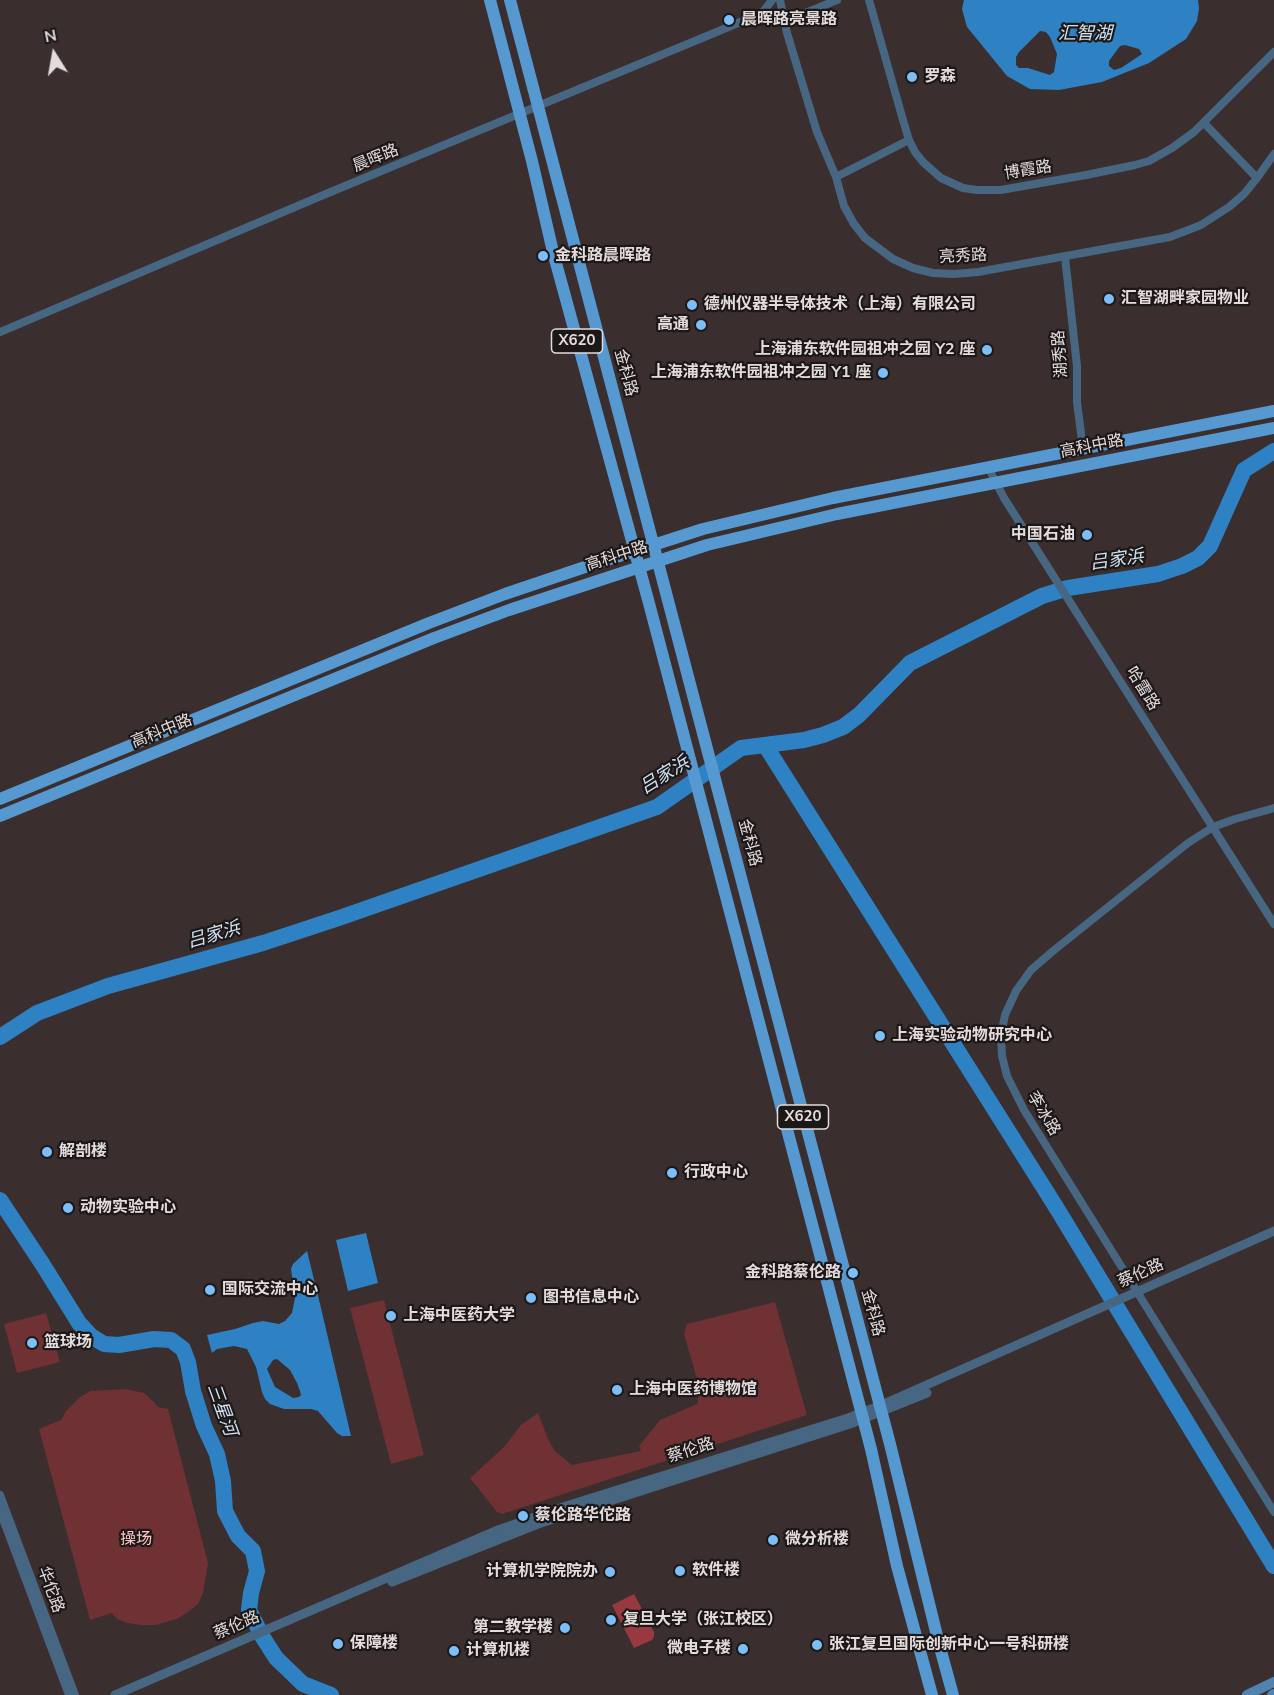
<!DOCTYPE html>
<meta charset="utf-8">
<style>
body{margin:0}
#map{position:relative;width:1274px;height:1695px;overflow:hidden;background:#3a2e2e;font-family:"Nunito Sans",sans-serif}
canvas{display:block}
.north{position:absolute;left:24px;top:24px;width:60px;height:60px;-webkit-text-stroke:4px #1d1818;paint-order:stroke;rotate:349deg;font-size:16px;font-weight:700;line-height:24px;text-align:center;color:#e4dcdc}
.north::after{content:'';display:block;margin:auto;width:21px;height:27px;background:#e4dcdc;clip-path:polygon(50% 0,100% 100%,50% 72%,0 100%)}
</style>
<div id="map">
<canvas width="1274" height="1695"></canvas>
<div class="north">N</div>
</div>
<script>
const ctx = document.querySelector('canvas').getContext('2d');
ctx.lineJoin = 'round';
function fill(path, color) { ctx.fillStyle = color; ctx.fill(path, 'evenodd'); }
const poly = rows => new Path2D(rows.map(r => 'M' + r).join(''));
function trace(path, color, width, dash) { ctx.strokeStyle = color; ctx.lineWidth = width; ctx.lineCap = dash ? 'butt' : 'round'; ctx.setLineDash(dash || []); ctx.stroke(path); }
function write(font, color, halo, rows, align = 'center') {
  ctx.font = font + ' "Nunito Sans","Noto Sans SC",sans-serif'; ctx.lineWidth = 4.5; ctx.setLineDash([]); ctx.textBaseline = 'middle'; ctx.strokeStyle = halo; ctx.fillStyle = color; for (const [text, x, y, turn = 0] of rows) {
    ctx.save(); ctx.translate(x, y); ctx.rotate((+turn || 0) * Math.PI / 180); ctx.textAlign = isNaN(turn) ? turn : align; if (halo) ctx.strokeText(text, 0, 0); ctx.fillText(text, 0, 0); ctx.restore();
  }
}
fill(poly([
 [384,1300,424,1455,391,1464,350,1308],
 [775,1302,807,1415,502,1514,497,1512,470,1478,504,1447,521,1425,538,1413,548,1439,555,1451,572,1465,641,1451,639,1446,660,1420,697,1404,699,1396,699,1386,684,1334,687,1324],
 [46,1313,60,1362,17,1373,4,1324],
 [126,1389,144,1393,154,1402,158,1407,168,1409,208,1563,203,1593,198,1604,188,1612,177,1619,155,1625,141,1625,128,1623,117,1619,112,1613,90,1620,39,1429,61,1420,66,1411,80,1397,91,1391]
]), '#6f3133');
fill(poly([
 [634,1594,654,1632,654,1637,652,1640,634,1648,612,1605]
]), '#98393f');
fill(poly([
 [964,0,1198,0,1199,8,1197,21,1186,39,1149,63,1102,82,1059,90,1030,89,1007,76,967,27,962,9],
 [1040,31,1046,32,1050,37,1057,54,1054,72,1050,75,1028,68,1019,68,1016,65,1016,57,1019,52],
 [1125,45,1139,49,1142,54,1121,68,1114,70,1109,66,1109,61,1120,46],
 [366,1233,378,1283,348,1291,336,1240],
 [307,1251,321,1308,351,1436,342,1436,337,1433,318,1411,311,1409,284,1409,270,1404,265,1399,262,1392,256,1367,247,1349,234,1346,217,1349,212,1353,207,1335,235,1329,253,1323,263,1321,279,1324,285,1321,292,1313,295,1298,291,1269,293,1264],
 [277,1359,290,1370,297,1383,300,1391,301,1395,299,1397,293,1398,275,1387,267,1369,273,1360]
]), '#2e82c3');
trace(poly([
 [765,745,1056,1207,1274,1566],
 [0,1037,37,1013,108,986,263,943,339,918,657,807,741,748,804,740,823,735,843,727,859,715,910,663,1042,596,1068,588,1158,574,1182,566,1198,558,1210,546,1244,470,1274,451],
 [0,1200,43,1265,79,1323,91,1336,104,1344,119,1345,154,1339,171,1340,183,1349,188,1362,193,1391,204,1426,217,1454,223,1481,225,1511,238,1536,253,1551,257,1571,251,1593,249,1610,262,1636,276,1658,303,1684,331,1695]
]), '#2e82c3', 16);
trace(poly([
 [780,0,787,33,817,132,836,177,844,206,854,224,865,238,893,259,913,268,933,273,954,274,978,272,1170,237,1201,225,1229,207,1244,194,1257,178,1274,154],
 [869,0,903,120,909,140,915,152,923,162,941,178,963,188,977,190,1001,190,1086,175,1135,165,1149,161,1172,148,1194,132,1274,52],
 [763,12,783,17,792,17,803,14,837,0],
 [1204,123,1257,178],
 [836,177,909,140],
 [1065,257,1077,366,1077,402,1083,449],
 [0,332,321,196,731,26,763,12,772,0],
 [988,467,1004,498,1274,924],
 [1274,808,1235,819,1213,827,1188,843,1053,951,1031,970,1016,991,1005,1015,1001,1035,1002,1056,1007,1076,1024,1110,1274,1512],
 [0,1495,75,1695],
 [0,1511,69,1695]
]), '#476682', 8);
trace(poly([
 [392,1582,538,1524,850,1424,927,1393],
 [115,1695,498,1530,566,1506,848,1418,879,1406,1274,1231]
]), '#476682', 9);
trace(poly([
 [1247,1695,1274,1682],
 [1272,1695,1274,1694]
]), '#5083af', 10);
trace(poly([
 [490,0,532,161,553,252,650,607,871,1449,897,1566,932,1695],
 [510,0,890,1444,939,1644,953,1695],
 [0,799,429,623,505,594,582,568,703,529,833,498,1274,411],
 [0,816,434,638,509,610,707,545,837,514,1274,428]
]), '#5699d1', 12);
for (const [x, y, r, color] of [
 [729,20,6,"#7bbef8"],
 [912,77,6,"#7bbef8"],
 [543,256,6,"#7bbef8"],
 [1109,299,6,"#7bbef8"],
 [692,305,6,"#7bbef8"],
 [701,325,6,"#7bbef8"],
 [987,350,6,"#7bbef8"],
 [883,373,6,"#7bbef8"],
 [1087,535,6,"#7bbef8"],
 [880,1036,6,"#7bbef8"],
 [47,1152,6,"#7bbef8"],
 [672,1173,6,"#7bbef8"],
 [68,1208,6,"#7bbef8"],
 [853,1273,6,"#7bbef8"],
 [210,1290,6,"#7bbef8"],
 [531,1298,6,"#7bbef8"],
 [391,1316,6,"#7bbef8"],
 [32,1343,6,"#7bbef8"],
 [617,1390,6,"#7bbef8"],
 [523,1516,6,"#7bbef8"],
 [773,1540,6,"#7bbef8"],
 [680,1571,6,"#7bbef8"],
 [610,1572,6,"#7bbef8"],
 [611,1620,6,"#7bbef8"],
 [565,1628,6,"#7bbef8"],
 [338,1644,6,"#7bbef8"],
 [817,1645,6,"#7bbef8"],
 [743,1649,6,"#7bbef8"],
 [454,1651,6,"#7bbef8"]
]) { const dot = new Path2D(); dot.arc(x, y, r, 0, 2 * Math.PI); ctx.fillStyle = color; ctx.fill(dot); trace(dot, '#1d1818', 2); }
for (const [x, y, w] of [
 [577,341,51],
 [803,1117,51]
]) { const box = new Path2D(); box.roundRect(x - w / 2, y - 12, w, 24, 4.5); ctx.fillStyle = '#1d1818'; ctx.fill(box); trace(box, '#e4dcdc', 1.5); }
write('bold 15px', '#e4dcdc', null, [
 ["X620",577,341],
 ["X620",803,1117]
]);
write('bold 16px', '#e4dcdc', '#1d1818', [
 ["晨晖路亮景路",741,20],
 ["罗森",924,77],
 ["金科路晨晖路",555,256],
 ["汇智湖畔家园物业",1121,299],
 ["德州仪器半导体技术（上海）有限公司",704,305],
 ["高通",689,325,"right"],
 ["上海浦东软件园祖冲之园 Y2 座",975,350,"right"],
 ["上海浦东软件园祖冲之园 Y1 座",871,373,"right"],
 ["中国石油",1075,535,"right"],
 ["上海实验动物研究中心",892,1036],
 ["解剖楼",59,1152],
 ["行政中心",684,1173],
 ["动物实验中心",80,1208],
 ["金科路蔡伦路",841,1273,"right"],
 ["国际交流中心",222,1290],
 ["图书信息中心",543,1298],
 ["上海中医药大学",403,1316],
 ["篮球场",44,1343],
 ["上海中医药博物馆",629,1390],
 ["蔡伦路华佗路",535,1516],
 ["微分析楼",785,1540],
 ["软件楼",692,1571],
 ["计算机学院院办",598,1572,"right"],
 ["复旦大学（张江校区）",623,1620],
 ["第二教学楼",553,1628,"right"],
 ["保障楼",350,1644],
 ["张江复旦国际创新中心一号科研楼",829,1645],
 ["微电子楼",731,1649,"right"],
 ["计算机楼",466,1651]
], 'left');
write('16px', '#e4dcdc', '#1d1818', [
 ["晨晖路",376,159,-22],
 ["博霞路",1028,171,-9],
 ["亮秀路",963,257,-3],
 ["湖秀路",1061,354,-94],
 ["金科路",625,373,75],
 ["高科中路",1092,447,-11],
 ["高科中路",617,557,-18],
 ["哈雷路",1142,689,58],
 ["高科中路",162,732,-22],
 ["金科路",749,843,75],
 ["李冰路",1043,1114,59],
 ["蔡伦路",1141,1274,-24],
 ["金科路",872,1313,75],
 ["蔡伦路",691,1451,-18],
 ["华佗路",50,1590,70],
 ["蔡伦路",237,1626,-23]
]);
write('16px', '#fdc6c5', '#1d1818', [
 ["操场",136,1540]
]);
write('italic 18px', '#cfe2f3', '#1d1818', [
 ["汇智湖",1085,35],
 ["吕家浜",1117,561,-8],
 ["吕家浜",665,776,-32],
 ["吕家浜",214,936,-16],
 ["三星河",221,1410,70]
]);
</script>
